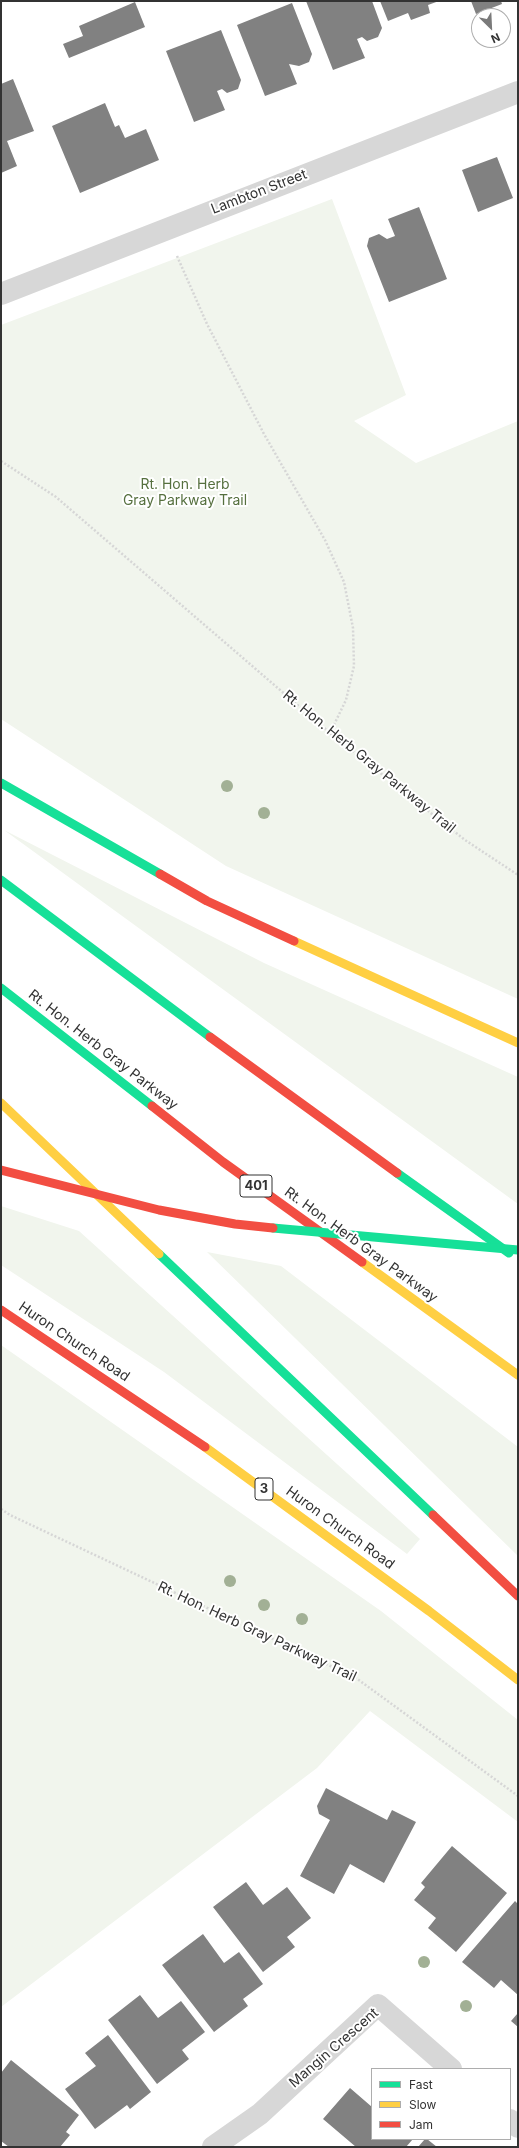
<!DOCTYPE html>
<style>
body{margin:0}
#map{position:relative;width:519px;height:2148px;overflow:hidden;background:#fff;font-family:Inter,sans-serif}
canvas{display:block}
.frame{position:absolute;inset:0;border:2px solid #333;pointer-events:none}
.legend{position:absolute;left:371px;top:2068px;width:140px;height:72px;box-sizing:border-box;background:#fff;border:1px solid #adadad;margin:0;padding:5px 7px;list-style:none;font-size:12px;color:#333}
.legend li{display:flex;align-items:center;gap:8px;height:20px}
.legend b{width:20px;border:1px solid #adadad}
.north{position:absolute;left:471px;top:8px;width:40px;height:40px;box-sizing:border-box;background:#fff;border:1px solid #adadad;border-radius:50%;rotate:156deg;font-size:11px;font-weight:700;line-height:16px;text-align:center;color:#333}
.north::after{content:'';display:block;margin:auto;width:14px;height:18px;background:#7a7a7a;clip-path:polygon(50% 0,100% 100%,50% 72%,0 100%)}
</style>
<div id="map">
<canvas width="519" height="2148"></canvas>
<div class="frame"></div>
<ul class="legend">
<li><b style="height:5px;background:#16e098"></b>Fast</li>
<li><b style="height:5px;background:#ffcf43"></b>Slow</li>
<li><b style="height:5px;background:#f24e42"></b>Jam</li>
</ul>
<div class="north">N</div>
</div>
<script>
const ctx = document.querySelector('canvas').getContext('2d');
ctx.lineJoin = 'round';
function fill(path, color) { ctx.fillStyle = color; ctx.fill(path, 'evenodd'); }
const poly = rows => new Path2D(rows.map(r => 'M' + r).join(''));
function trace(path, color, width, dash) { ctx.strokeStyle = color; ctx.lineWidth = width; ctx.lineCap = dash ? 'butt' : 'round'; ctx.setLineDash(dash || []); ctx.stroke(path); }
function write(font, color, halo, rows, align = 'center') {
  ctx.font = font + ' Inter,sans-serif'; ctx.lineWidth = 4; ctx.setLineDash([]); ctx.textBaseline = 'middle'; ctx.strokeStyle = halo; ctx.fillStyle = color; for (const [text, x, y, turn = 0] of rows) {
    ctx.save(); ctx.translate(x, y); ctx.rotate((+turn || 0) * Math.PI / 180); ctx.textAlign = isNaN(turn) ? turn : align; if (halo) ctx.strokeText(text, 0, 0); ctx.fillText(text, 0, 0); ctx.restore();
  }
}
fill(poly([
 [332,199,406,395,354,421,416,463,518,421,518,999,226,866,1,719,1,325],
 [4,830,264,963,518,1077,518,1204],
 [1,1206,79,1231,420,1539,407,1554,164,1372,1,1265],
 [207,1252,281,1266,518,1447,518,1556],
 [1,1345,381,1611,518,1720,518,1822,370,1711,317,1768,1,2007]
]), '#f1f5ed');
fill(poly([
 [306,1,372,1,382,28,378,37,367,41,362,37,357,39,365,58,333,70],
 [380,1,439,1,428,5,430,13,411,20,408,13,388,21],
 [471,1,501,1,502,4,476,14],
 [135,2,145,27,69,58,63,44,83,36,79,26],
 [292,3,312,54,309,62,299,66,289,64,297,84,265,96,237,25],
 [221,30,241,80,238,89,227,93,222,89,217,91,225,110,194,122,166,51],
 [13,79,34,131,7,141,17,166,1,173,1,84],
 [105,103,115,127,119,125,125,138,146,129,159,160,80,193,52,126],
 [497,157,513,198,478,212,462,170],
 [419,207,447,279,389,302,367,246,369,238,379,234,387,239,395,236,388,219],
 [326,1788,387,1820,392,1810,416,1822,384,1883,350,1864,334,1894,300,1876,330,1820,319,1814,317,1806],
 [452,1846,507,1893,456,1952,428,1928,436,1918,414,1900,425,1887,421,1883],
 [246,1882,263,1905,287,1887,311,1918,287,1937,295,1947,263,1972,213,1907],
 [515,1901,518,1904,518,1995,501,1980,494,1988,462,1962],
 [203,1934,224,1963,239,1952,263,1984,243,1999,248,2006,214,2032,162,1965],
 [140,1995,158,2018,181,2001,205,2032,182,2050,189,2059,157,2084,108,2020],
 [518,2013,518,2027,511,2021],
 [108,2035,151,2092,130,2109,127,2105,95,2129,65,2089,96,2066,85,2053],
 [11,2060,79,2115,66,2132,70,2135,60,2147,9,2147,1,2141,1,2073],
 [350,2088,372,2107,372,2139,413,2139,406,2147,356,2147,323,2119],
 [425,2139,427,2139,437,2147,418,2147]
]), '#818181');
trace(poly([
 [177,256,207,324,264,434,325,540,344,582,353,628,354,666,346,700,330,733],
 [1,461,56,497,330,733,465,840,518,875],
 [1,1509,10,1515,356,1678,518,1796]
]), '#d6d6d6', 2.5, [2, 2]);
trace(poly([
 [1,294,518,92],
 [510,2120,518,2127],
 [213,2147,260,2114,378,2005,451,2069]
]), '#d7d7d7', 22);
trace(poly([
 [1,783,160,874],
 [1,880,210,1037],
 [1,988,152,1106],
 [397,1173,509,1253],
 [159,1254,433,1515]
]), '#16e098', 9);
trace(poly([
 [294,941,518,1043],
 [1,1103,159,1254],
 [362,1262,518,1375],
 [205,1447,429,1611,518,1680]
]), '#ffcf43', 9);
trace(poly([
 [160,874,207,901,294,941],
 [210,1037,397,1173],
 [152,1106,223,1162,362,1262],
 [1,1310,205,1447],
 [433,1515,518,1596]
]), '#f24e42', 9);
trace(poly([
 [273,1228,518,1250]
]), '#16e098', 9);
trace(poly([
 [1,1170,159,1210,235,1224,273,1228]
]), '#f24e42', 9);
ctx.fillStyle = '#a2b095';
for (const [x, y] of [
 [227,786],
 [264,813],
 [230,1581],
 [264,1605],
 [302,1619],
 [424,1962],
 [466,2006]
]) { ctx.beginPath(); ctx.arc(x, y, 6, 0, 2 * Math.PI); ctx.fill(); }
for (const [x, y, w] of [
 [256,1186,32],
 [264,1489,18]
]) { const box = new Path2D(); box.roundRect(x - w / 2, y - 11, w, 22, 3); ctx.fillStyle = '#fff'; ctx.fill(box); trace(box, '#333', 1); }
write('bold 13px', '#333', null, [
 ["401",256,1186],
 ["3",264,1489]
]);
write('14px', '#333', '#fff', [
 ["Lambton Street",259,192,-21],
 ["Rt. Hon. Herb Gray Parkway Trail",369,762,39],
 ["Rt. Hon. Herb Gray Parkway",103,1050,38],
 ["Rt. Hon. Herb Gray Parkway",361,1245,36],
 ["Huron Church Road",74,1342,34],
 ["Huron Church Road",340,1528,36],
 ["Rt. Hon. Herb Gray Parkway Trail",257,1632,25],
 ["Mangin Crescent",334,2048,-41]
]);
write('14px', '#56703f', '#fff', [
 ["Rt. Hon. Herb",185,485],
 ["Gray Parkway Trail",185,501]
]);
</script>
